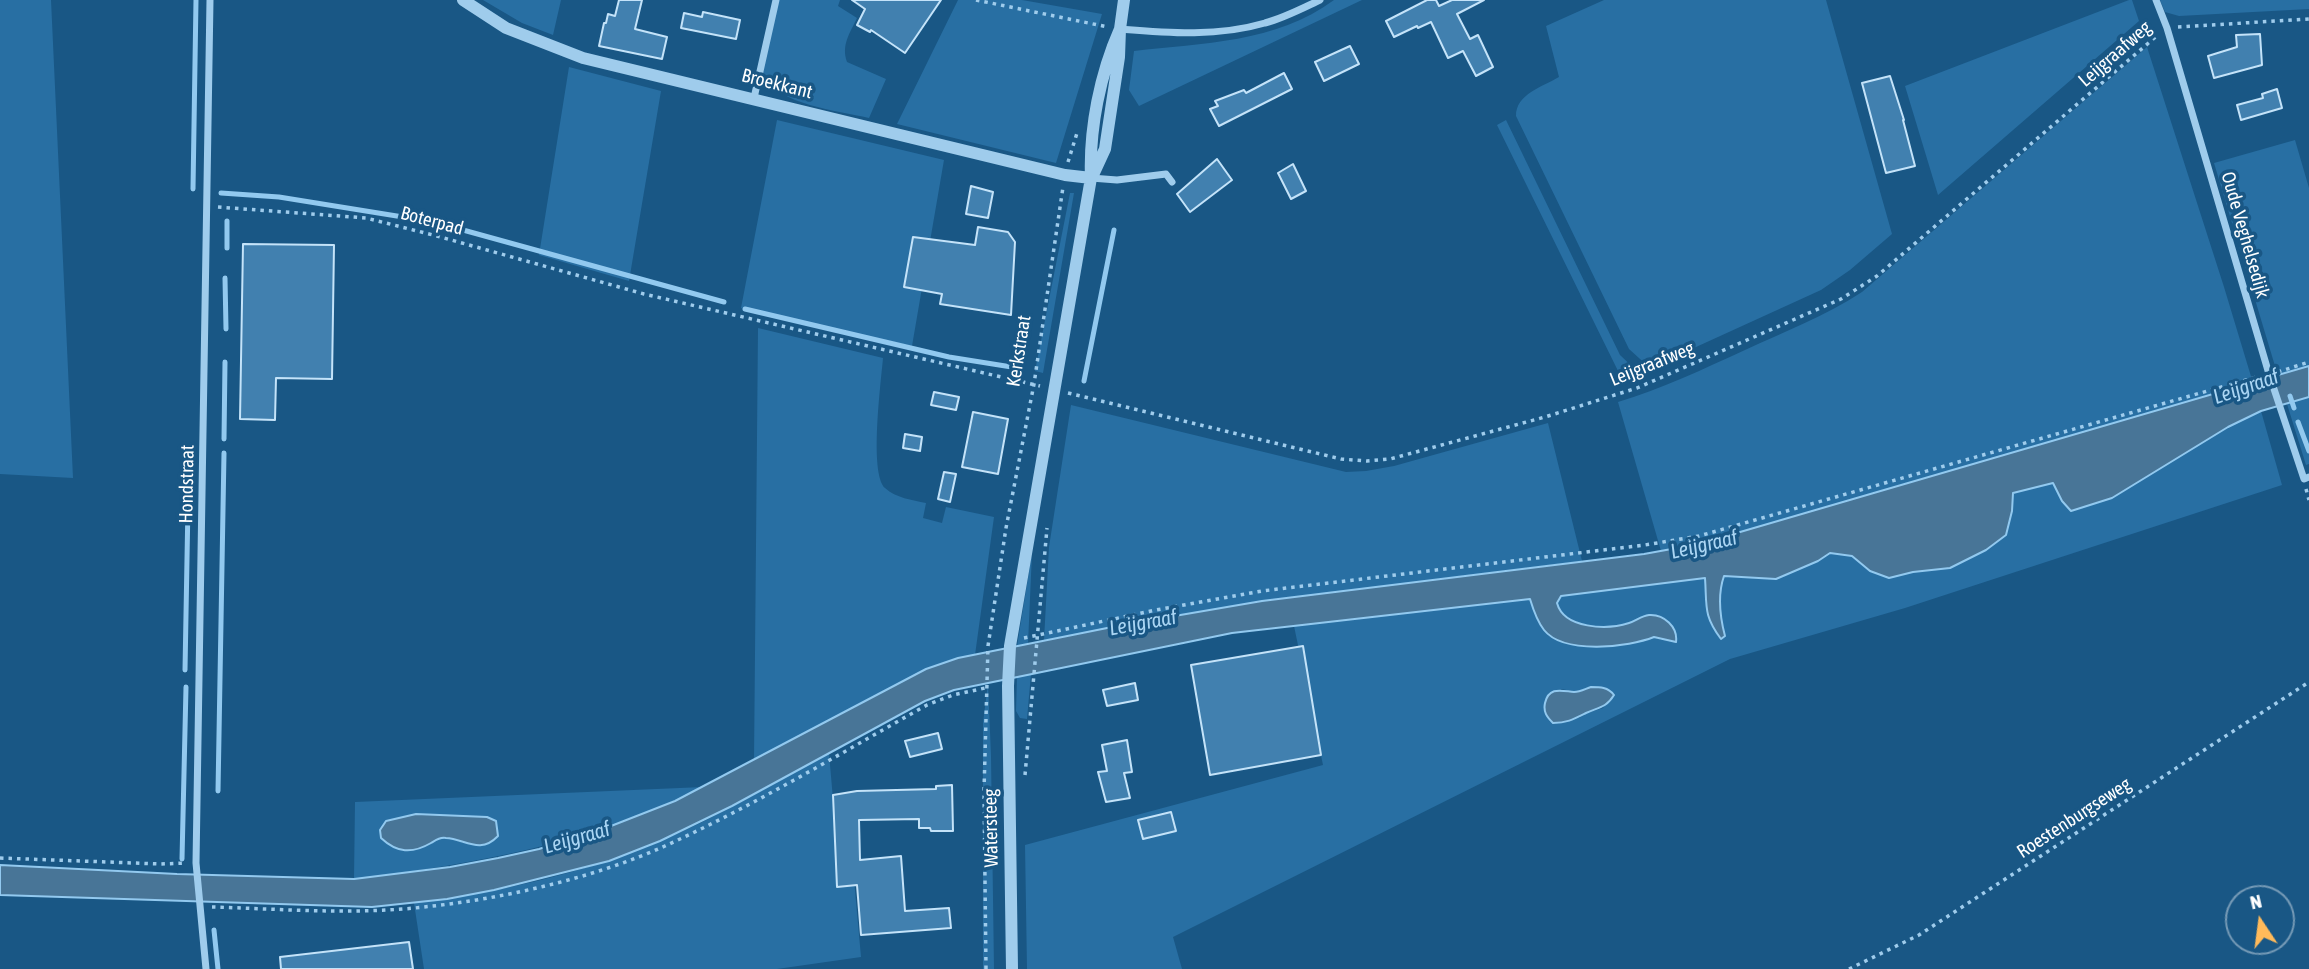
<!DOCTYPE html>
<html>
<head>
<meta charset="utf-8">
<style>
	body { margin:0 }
	#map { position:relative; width:2309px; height:969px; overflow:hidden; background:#195785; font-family:"Asap Condensed",sans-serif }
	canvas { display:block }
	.north { position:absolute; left:2225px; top:885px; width:70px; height:70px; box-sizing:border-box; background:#195785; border:2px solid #759ab6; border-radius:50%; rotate:347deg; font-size:19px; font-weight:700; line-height:28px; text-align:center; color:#fff }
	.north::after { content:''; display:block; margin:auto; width:24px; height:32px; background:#ffba5a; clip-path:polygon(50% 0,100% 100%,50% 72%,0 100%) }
</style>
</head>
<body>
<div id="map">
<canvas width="2309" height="969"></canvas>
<div class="north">N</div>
</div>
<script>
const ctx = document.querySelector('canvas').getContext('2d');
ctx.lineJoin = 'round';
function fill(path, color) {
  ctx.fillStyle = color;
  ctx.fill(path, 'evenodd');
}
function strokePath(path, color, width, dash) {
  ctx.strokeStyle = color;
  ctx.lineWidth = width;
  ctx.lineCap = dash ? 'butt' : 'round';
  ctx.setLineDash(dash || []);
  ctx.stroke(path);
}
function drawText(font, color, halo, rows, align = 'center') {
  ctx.font = font + ' "Asap Condensed",sans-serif';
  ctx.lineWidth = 7;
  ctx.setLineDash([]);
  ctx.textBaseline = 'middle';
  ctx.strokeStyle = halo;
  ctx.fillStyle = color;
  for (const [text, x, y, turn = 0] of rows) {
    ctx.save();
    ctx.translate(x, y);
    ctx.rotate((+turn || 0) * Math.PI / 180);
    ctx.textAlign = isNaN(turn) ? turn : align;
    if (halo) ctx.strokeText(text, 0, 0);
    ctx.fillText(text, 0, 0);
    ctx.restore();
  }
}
fill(new Path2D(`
	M0,0h51l22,478 -73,-4z
	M483,0h78l-8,35 -31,-12z
	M778,0h62l-2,6 19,12c-7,15 -16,27 -10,44l39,17 -17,39c-33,-8 -89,-12 -107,-44z
	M958,0h64l80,14 -46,149 -159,-39z
	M1334,0h28l-223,106 -10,-16 5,-39c68,-8 142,-8 200,-51z
	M1604,0h222l66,234 -42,36 -29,20 -171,78 -21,-19 -113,-233c0,-22 26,-29 43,-39l-13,-51z
	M2129,0h3l7,21 -201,174 -33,-109z
	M2160,0h149v9l-130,7 -14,-4z
	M2147,47l77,240 29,96 -491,144 -63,17 -38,7 -43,-149c44,-13 85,-33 127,-52 39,-18 80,-34 117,-58z
	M569,67l92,24 -32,190 -90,-26z
	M777,120l167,40 -32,186 -171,-38z
	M1506,120l114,235 18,17 -17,5 -124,-252z
	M2295,140l14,48v178l-31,10 -64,-213z
	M1070,193h4l-31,180 -8,-2z
	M758,328l125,30c-2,24 -14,115 2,130 11,10 27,12 41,15l-3,15 19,5 4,-16 48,10 -19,138 -49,14 -172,92z
	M2309,397v67l-3,1 -19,-61z
	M1071,405l275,67 20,-1 28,-5 154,-43 34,138 -320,40 -218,39 5,-93z
	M2261,411l21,74 -377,123 -175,51 -557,278 9,32h-155l-2,-124 298,-80 -29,-139 236,-27 5,15 33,30c30,1 58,4 86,-7l8,3 -22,-22c-25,13 -66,13 -83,-12l4,-10 144,-18c0,24 0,43 16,61l4,-3c-5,-19 -7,-40 -2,-60 29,1 83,-7 107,-23l22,3 19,15 18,7 24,-6 99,-61 1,-18 41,-10 8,18zM1591,687h12l8,4 -8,17 -16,5 -8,5 -18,-29 16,3z
	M1032,553l-4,91 -11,2z
	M1031,674l-4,45 -7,-1 -4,-7 1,-34z
	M988,683l3,73 3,213h-11v-246z
	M829,753l10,116 14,-1 8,89 -84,12h-353l-10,-66c83,-10 166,-29 244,-61 59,-24 115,-58 171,-89z
	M703,787c-110,56 -228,77 -349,92l1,-77zM416,814l71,3 9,4 2,15 -4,5 -31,2 -14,-5h-9l-15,9z`), '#286fa3');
const water = new Path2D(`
	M2309,366v31l-48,14 -33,16 -116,71 -41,13 -9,-10 -9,-18 -40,10 -1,18 -6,24 -20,15 -36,18 -37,4 -24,6 -19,-7 -18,-15 -22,-3 -12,8 -42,18 -52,-3c-7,20 -4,41 1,60l-4,3c-18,-24 -14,-33 -16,-61l-144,18 -4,7c7,26 50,27 72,20 7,-2 12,-7 20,-8 15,-1 29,12 27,27l-22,-5c-25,10 -90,18 -110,-7 -7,-9 -11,-21 -14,-31l-298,34 -278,57 -29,11 -193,105 -72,35 -51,20 -115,29 -47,9 -75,8 -372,-12v-30l177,9 177,5 96,-12 48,-9 41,-9 72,-23 64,-25 251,-132 32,-11 164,-33 140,-24 382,-47 55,-10z
	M1591,687c9,0 17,0 23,8 -8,13 -15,12 -28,18 -12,6 -19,10 -33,10 -6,-6 -10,-11 -8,-20 4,-17 17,-12 29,-11 6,0 11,-3 17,-5z
	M416,814l71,3 9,4 2,15c-18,19 -33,3 -52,2 -6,-1 -10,2 -15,5 -19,11 -34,10 -50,-5l-1,-8 6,-9z`);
fill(water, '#487597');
strokePath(water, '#92c9ef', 2);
strokePath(new Path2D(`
	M193,189l3,-189
	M221,193l58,4 155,25 290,80
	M227,248v-27
	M225,278l1,51
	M745,309l204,48 69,11
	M1084,381l30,-151
	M2290,396l4,12
	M2298,422l11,29
	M224,439l1,-77
	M185,670l3,-166
	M218,791l6,-338
	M182,859l4,-172
	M214,930l4,39`), '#92c9ef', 5);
const building = new Path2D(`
	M619,0h23l-7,29 32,8 -5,22 -63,-13 5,-23h2l2,-9 7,2z
	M852,0h89l-36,53 -34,-23 -1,2 -13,-7 8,-16z
	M1427,0h9l3,6 13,-6h32l-27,14 13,25 8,-4 15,32 -17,9 -13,-25 -15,7 -17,-36 -13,6 -1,-2 -23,11 -8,-16z
	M703,12l37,8 -4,19 -55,-11 3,-15 18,4z
	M2260,34l2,31 -48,13 -6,-22 29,-9 -1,-12z
	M1350,46l9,18 -35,17 -9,-19z
	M1284,73l8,16 -73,37 -9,-17 8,-3 -3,-5 29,-11 2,3z
	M1890,76l14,44h-1l12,46 -29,7 -24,-90z
	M2277,89l5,19 -41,12 -4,-15 26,-7 -1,-4z
	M1217,159l15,21 -42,32 -13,-18z
	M1293,164l13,27 -15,8 -13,-26z
	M971,186l22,6 -5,26 -22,-4z
	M978,227l30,5 7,10 -4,73 -71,-11 2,-10 -38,-7 9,-50 62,8z
	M243,244l91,1 -2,134 -56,-1 -1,42 -35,-1z
	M934,392l25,5 -3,13 -25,-5z
	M973,412l35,7 -10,55 -36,-7z
	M905,434l17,3 -2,14 -17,-3z
	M944,472l12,2 -6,28 -12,-3z
	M1303,646l18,109 -111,20 -19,-110z
	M1135,683l3,17 -31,6 -4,-16z
	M938,733l4,16 -32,8 -5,-16z
	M1127,740l5,32 -8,1 6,25 -24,4 -8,-30 9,-1 -5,-26z
	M952,785l1,46h-22l-1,-3h-11v-9l-60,1 1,40 41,-4 4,55 44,-3 2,20 -90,7 -4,-50 -20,2 -4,-92 24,-4 79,-2v-3z
	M1171,812l5,19 -33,8 -5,-19z
	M409,942l4,27h-132l-1,-12z`);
fill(building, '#4180af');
strokePath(building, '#c4e3f9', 2);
strokePath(new Path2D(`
	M976,0l132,27
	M2178,27l131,-8
	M1068,162l9,-29
	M218,207l148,11 71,18 207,58 396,92
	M2278,372l31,-10
	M1068,393l273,66 26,2 23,-2 155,-42 92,-29 204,-89 36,-23 282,-242
	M2306,489l3,11
	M1024,638l132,-28 106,-19 383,-46 54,-9 561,-160
	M1025,775l22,-247
	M0,858l161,6 25,-1
	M212,907c70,2 142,8 212,0 78,-8 170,-29 241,-61 90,-41 176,-93 262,-141l26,-10 32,-7
	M986,969l-2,-178 4,-145 18,-118 28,-144 29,-197
	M1849,969l70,-34 390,-253`), '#9fccec', 3.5, [3.5, 5]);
strokePath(new Path2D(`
	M2156,0l11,28 102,346 35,105 5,-2
	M1120,29c50,4 97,8 145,-6 19,-5 38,-15 55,-23
	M754,98l22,-98
	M1091,178l26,2 49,-6 6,8
	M206,969l-10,-106 14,-863`), '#9fccec', 7);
strokePath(new Path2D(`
	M463,0l43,28 77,30 482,117 26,3
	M1093,175l12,-26 14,-92 1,-28 4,-29
	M1012,969l-4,-283 2,-40 81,-468c-2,-49 9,-104 29,-149`), '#9fccec', 12);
drawText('19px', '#fff', '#195785', [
	["Leijgraafweg",2115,54,-41],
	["Broekkant",777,84,14],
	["Boterpad",432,221,15],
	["Oude Veghelsedijk",2245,235,74],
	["Kerkstraat",1019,351,-81],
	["Leijgraafweg",1652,364,-22],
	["Hondstraat",187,484,-89],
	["Roestenburgseweg",2074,818,-33],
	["Watersteeg",991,828,-91]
]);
drawText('italic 21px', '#abd6f4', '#195785', [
	["Leijgraaf",2246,387,-19],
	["Leijgraaf",1704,545,-13],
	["Leijgraaf",1143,623,-10],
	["Leijgraaf",577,838,-16]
]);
</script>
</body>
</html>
